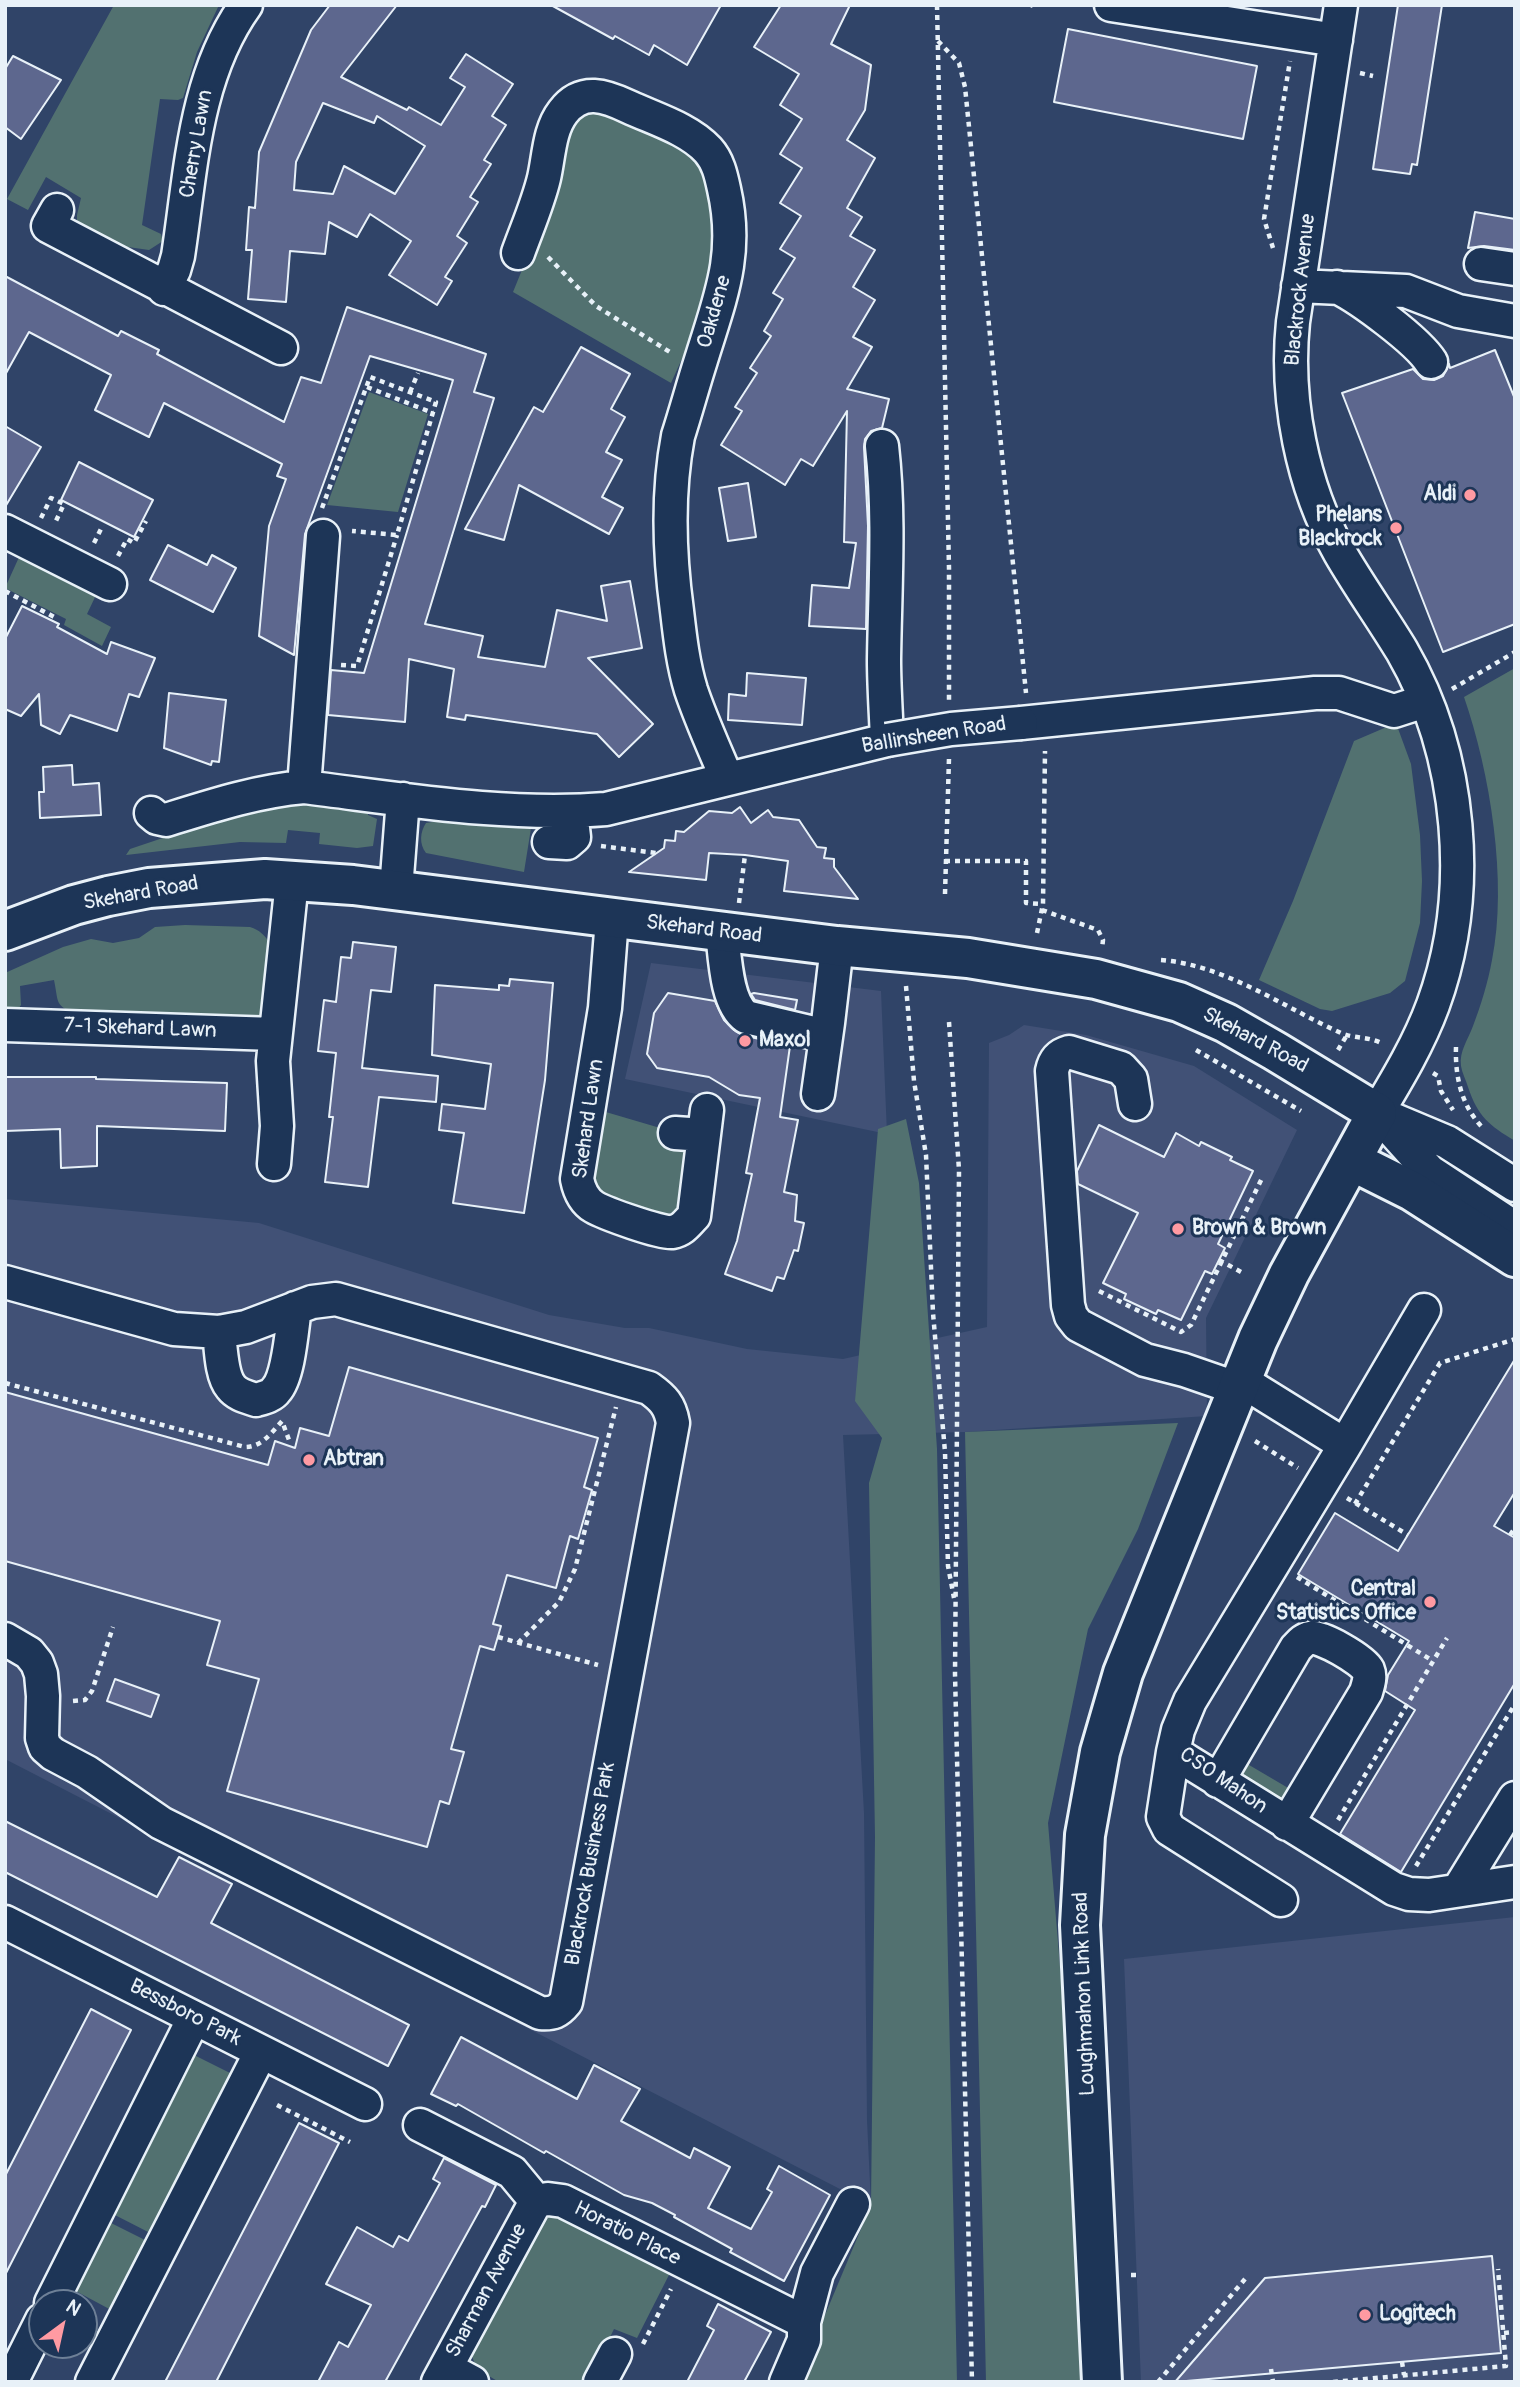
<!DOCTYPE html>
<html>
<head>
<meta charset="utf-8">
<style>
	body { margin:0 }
	#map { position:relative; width:1520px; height:2387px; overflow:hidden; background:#304468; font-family:Pangolin,sans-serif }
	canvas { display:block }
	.frame { position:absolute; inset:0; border:7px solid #e8f1f8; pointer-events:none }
	.north { position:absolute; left:28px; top:2289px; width:70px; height:70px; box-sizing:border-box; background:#1d3557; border:2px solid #6e8097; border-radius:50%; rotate:33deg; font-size:19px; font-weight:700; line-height:28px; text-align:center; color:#e8f1f8 }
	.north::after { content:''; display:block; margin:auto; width:24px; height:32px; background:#ff9aa2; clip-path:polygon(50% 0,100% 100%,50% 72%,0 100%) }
</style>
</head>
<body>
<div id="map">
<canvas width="1520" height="2387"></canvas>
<div class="frame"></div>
<div class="north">N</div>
</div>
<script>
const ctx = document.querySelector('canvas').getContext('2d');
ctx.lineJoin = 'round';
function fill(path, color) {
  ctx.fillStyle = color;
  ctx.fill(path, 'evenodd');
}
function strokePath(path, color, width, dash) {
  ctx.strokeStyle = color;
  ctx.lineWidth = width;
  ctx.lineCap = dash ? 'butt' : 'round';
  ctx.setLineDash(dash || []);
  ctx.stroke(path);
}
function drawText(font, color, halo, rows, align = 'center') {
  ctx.font = font + ' Pangolin,sans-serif';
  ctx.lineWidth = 6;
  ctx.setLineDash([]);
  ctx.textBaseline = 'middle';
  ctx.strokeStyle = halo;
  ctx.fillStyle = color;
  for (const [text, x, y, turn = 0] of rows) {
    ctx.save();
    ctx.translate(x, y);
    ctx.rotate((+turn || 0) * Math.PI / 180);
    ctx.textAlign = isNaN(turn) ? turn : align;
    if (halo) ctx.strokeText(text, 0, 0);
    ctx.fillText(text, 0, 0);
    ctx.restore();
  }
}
fill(new Path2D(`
	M651,963l230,28 6,143 -262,-55z
	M1024,1025l62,10 108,31 103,64 -91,188 1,98 -242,16 -122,3 21,378 3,307 4,85 -866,-446v-560l254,24 290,92 76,13h24l98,21 96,10 144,-32 2,-284 20,-8z
	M1515,1917v465h-374l-17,-423z`), '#415176');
fill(new Path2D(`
	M114,5h105l-22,47 -14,46 -5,2 -18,-1 -18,126 19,9 2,7 -14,9 -21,-3 -3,8 -48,-29v-11l4,-17 -35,-21 -18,33 -21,-11z
	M604,111l82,37 18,18 15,82 -24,82 -24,53 -158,-91 42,-103 17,-68 20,-9z
	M369,392l59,22 -30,98 -71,-7z
	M20,555l77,38 -10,21 24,13 -9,19 -38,-21 2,-6 -61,-31z
	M1515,668v473c-26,-16 -37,-24 -47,-54 -2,-7 -6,-14 -7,-21 -2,-15 7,-26 12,-40 8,-21 15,-44 19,-66 16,-78 -2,-188 -28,-263z
	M1396,723l15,41 9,71 2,46 -2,42 -15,58 -15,12 -58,18 -12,-2 -61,-29 34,-79 61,-160z
	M273,801l96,4 -1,10 9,4 -4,27 -16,2 -38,-4 1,-11 -32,-3 -2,13 -46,-1 -114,13 4,-6z
	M439,815l93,7 -8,50 -98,-19c-7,-9 -6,-21 0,-30l12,-2z
	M185,925l65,2c10,3 14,8 20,16l-5,80 -187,-8c-24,-10 -19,-11 -24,-35l-34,6 1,19 -4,6 -12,3v-41l58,-26 28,-8 22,4 26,-5 16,-11z
	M599,1110l68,20 18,14 2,36 -4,24 -5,6 -14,6 -61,-19 -11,-15z
	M906,1119l13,64 18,266 20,933h-160l74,-177 4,-368 -6,-354 13,-45 -27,-37 23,-272z
	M1178,1423l-40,106 -50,100 -40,194 25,298 8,261h-95l-21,-950z
	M1244,1762l51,30 -12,10 -40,-23 -2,-6z
	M192,2054l42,21 -82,159 -41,-21z
	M551,2216h12l108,55 -34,67 -23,-9 -26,53h-89l-22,-13 -8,-20 73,-130z
	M107,2221l40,20 -34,70 -41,-22z`), '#527170');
const building = new Path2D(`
	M330,5h67l-56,72 66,33 2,-3 32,18 24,-38 -15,-9 16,-24 47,30 -21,32 14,9 -22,35 7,4 -21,33 8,5 -21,34 10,7 -22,34 7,4 -15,24 -48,-30 22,-34 -41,-27 -13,23 -28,-15 -4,32 -35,-3 -4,51 -38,-3 4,-49h-6l3,-43 6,1 4,-56 52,-122zM323,103l51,20 3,-7 48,30 -30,48 -51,-28 -11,28 -39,-4 2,-28z
	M551,5h170l-34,60 -33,-20 -5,10 -34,-19 -2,3z
	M781,5h69l-19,39 40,21 -6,45 -18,30 28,18 -28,50 15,9 -12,19 25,14 -22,37 22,13 -22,37 19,10 -25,42 42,10 -7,29 -11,3 -6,8 -1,8 4,79 -2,103 -57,-3 3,-41 37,3 7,-45 -12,-1 3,-131 -34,55 -12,-7 -16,26 -64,-40 21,-34 -7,-4 22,-34 -7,-5 21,-32 -7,-5 19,-32 -10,-6 22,-35 -15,-9 21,-33 -21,-13 22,-35 -22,-14 22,-35 -22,-14 19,-31 -45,-27z
	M1398,5h44l-25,160 -5,-1 -2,10 -37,-5z
	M1068,29l189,37 -14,73 -189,-37z
	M13,56l48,24 -40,59 -16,-12v-58z
	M1475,212l40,7v31l-31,-4 -16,2z
	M5,276l113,60 3,-5 38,19 -2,4 127,68 17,-45 20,6 26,-76 139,47 -12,38 20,6 -69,226 58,12 -5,21 67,10 12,-57 50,11 -6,-35 29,-5 12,67 -54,10 65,66 -34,33 -22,-23 -131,-19 -1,5 -18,-3 7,-48 -45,-10 -4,63 -77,-7 3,-45 33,3 89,-293 -83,-24 -65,178 -11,121 -35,-19 10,-110 17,-47 -9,-3 5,-12 -118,-61 -15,34 -54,-27 16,-35 -82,-43 -24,43z
	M581,347l49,27 -19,35 14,8 -19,35 16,8 -20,37 21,11 -14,26 -90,-49 -15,55 -39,-11 69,-122 9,5z
	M1495,350l20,49v225l-72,28 -101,-259 71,-24 10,10 11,1 9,-4 6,-12 1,4z
	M5,426l36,21 -36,60z
	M79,462l74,38 -19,37 -73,-37z
	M748,483l8,54 -28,4 -9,-53z
	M168,545l39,20 5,-10 24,13 -23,44 -63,-32z
	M22,606l37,18 -2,3 50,27 4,-12 44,16 -16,39 -10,-3 -12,37 -47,-16 -10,19 -19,-9 -2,-31 -18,22 -16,-7v-70z
	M747,673l59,5 -4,47 -74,-5 1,-26 17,2z
	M169,693l57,7 -7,62 -7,-1 -1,4 -47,-17z
	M72,765l1,20 26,-2 2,32 -61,3 -1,-26h5l-1,-25z
	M740,807l11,16 17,-13 5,7 26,3 18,27 9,1 -2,10 10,1v8l24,32 -74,-8 4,-30 -43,-6 -36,-2 -3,27 -77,-8 35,-24 1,-8 10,1 1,-10 8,1 25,-21 23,2z
	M353,942l43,5 -5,45 -20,-2 -9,78 76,8 -2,26 -57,-5 -11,90 -43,-5 8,-65h-4l7,-64 -18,-2 6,-51 12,2 5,-45 10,1z
	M510,979l43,4 -8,97 -21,133 -71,-10 11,-70 -25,-3 3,-26 43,5 6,-45 -59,-9 3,-70 64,5v-5l10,1z
	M668,993l47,8 9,19 10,10 8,5 48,11 -10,71 18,3 -14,72 13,3 -2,26 9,2 -6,28 -4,-1 -10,29 -7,-2 -5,14 -47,-17 12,-33 15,-67 -6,-1 14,-75 -21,-3 -30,-18 -52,-9 -10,-14 7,-41z
	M754,993l43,7 -2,10 -40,-10 -4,-6z
	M5,1077h91v2l131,4 -2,48 -128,-5v40l-36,2 -1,-39 -55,2z
	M1099,1125l65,32 12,-24 23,13 2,-4 31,15 -2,3 23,11 -35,73 7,4 -13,26 -7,-3 -24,49 -23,-10 -2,4 -32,-15 2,-5 -23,-11 35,-70 -60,-29 -1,-13z
	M1515,1359v133l-21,34 21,12v145l-114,189 -61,-38 75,-124 -30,-19 3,-16 21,-34 -111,-67 37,-61 63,38z
	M349,1367l249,71 -14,49 8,3 -14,49 -8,-3 -14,52 -49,-13 -14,49 8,2 -7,24 -14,-4 -29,103 13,3 -15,52 -9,-3 -13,46 -200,-56 32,-112 -52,-14 13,-44 -215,-60v-169l263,73 7,-24 20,7 5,-20 29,8z
	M115,1679l44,16 -8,22 -44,-16z
	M5,1821l152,76 22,-40 53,27 -21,39 198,102 -21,41 -383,-194z
	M91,2009l40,21 -126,245v-99z
	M461,2037l116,62 17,-34 46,24 -19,32 69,37 4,-10 36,19 -22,41 43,21 21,-37 -5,-3 12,-23 51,29 -46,86 -54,-29 2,-3 -58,-32 1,-2 -23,-12 -28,-8 -78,-44 -2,2 -86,-49 -2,2 -25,-12z
	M299,2123l40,20 -95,184 -28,55h-51z
	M444,2158l52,27 -11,22 -3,-1 -97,176h-67l21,-40 9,5 23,-42 -45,-21 14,-26 17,-31 36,20 6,-11 9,5 32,-58 -7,-4z
	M1492,2256l9,97 -326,29 90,-104z
	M718,2304l53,28 -27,50h-57l27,-52 -7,-4z`);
fill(building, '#5d678e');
strokePath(building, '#e8f1f8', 2);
const minor = new Path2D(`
	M1111,5l225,35
	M1341,5l-48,317c-8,77 9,164 47,231 19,33 42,65 62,98 60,104 72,242 31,354 -14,38 -35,73 -56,108
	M57,210l-9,16 233,122
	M518,253c9,-25 20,-50 26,-75 5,-22 5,-48 19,-66 19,-25 43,-16 66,-5 26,12 60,22 79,43 10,11 13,25 16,39 15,66 -4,109 -23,171 -8,25 -15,51 -23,76 -11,58 -9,116 -1,175 3,26 6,53 14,79 10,30 24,60 36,89
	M1481,264l34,5
	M1298,286l108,5 52,20 57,10
	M1337,287c23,11 81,54 94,75
	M164,289l10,-19 4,-14c13,-84 16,-179 68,-251
	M5,531l105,53
	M1021,723l294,-30h24l55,18 31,-10
	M304,787l19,-251
	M151,813l6,5 9,2c45,-14 91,-29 138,-33 99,12 201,30 302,22l281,-69c-1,-27 -3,-54 -3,-80 1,-72 6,-143 -2,-214
	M549,842l18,1 7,-6 -3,-25
	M396,890l7,-91
	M612,919l-7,89 -28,171c2,10 7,22 17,28 10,6 68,27 78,25 11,-2 15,-9 22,-16l13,-106
	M722,932c3,25 4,71 24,85l68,16 11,-5 3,-5 9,-77
	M5,1025l270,9
	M818,1094l10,-71
	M1135,1104l-4,-25 -10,-11 -52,-16c-11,3 -15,9 -17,19l16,234 3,11 7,9 67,35 39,10 55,19
	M1377,1113l52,58 86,57
	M1385,1116l62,26 68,43
	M675,1133l29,2
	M274,1164l3,-38 -4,-65 19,-180
	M5,1282l169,47 45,3 27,-5 66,-25 24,-3 313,89c14,10 21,17 24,35l-107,579c-8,10 -13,12 -26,11l-379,-190 -74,-51 -34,-18 -8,-7 -3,-9 1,-42 -2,-22 -4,-11 -8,-10 -24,-14
	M219,1332c2,16 2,43 12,55 6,8 16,10 25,13 7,-2 16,-4 20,-10 13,-14 16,-63 19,-82
	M1242,1381l103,64 -155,256 -12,29 -5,22 221,137 15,5 20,1 86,-13
	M1345,1445l79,-135
	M1173,1752l-10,65 6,12 112,71
	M1218,1781l78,-133c4,-4 8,-9 14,-10 10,-3 53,22 58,32 3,7 0,15 -2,22l-79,132
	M1459,1889l56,-91
	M5,1922l360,182
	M420,2125l92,47 24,29 12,-2 15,2 241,121
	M51,2303l143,-285
	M446,2368l26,14
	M11,2382l31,-62
	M92,2382l169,-330
	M438,2382l98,-181
	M600,2382l15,-28
	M786,2382l18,-42v-18l13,-49 36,-69`);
const major = new Path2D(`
	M5,931l69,-26 34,-9 41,-8 116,-9 88,6 484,61 131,12 128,21 83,23 47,21 49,28 102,62 -88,161 -31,65 -135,334 -23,79 -15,83 -5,90 22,457
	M1352,1161l60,30 103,66`);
strokePath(minor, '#e8f1f8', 37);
strokePath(major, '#e8f1f8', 44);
strokePath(new Path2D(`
	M937,5l12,563v133
	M1032,5l1,2
	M938,41l21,22 6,24 61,606
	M1360,73l13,3
	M1273,248l-9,-29 26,-158
	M548,257l48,49 77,48
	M367,387l66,26
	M410,392l8,-19
	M322,508l48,-131 66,25 -39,133 -45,-4
	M41,518l10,-20 13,6 -9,19
	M94,543l9,-18
	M118,556l9,-17 7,4 12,-22
	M5,591l53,28
	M341,665l16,1 40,-131
	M1452,689l63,-37
	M601,846l55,7
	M945,861h81v42l17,1
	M945,894l4,-136
	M739,903l6,-48
	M1042,910l56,20 5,10 -1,9
	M1037,933l6,-29 2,-153
	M1161,960c64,5 122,47 180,73 14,6 28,3 42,11
	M906,986l8,95 12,74 7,158 12,139 3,114 6,32
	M949,1022l10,148 -4,504 17,708
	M1456,1047c-1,29 5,58 26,80
	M1196,1050l105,61
	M1338,1050l9,-15
	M1433,1073l5,3 3,15 12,19
	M1219,1260l24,13
	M1099,1291l82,41 10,-7 72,-149
	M5,1383l240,64c17,0 26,-14 37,-26l7,19
	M1255,1441l43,27
	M1347,1498l61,37
	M1355,1504l85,-141 75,-24
	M1510,1535l5,-7
	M1297,1577l136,84
	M498,1637l100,28
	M518,1643l41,-41 16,-33 41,-162
	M73,1701l12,-1 7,-9 21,-64
	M1338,1820l109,-182
	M1416,1866l99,-162
	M277,2105l73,37
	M1131,2275h9
	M1504,2333l11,-1
	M643,2344l28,-55
	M1402,2362l2,13
	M1271,2369l2,13
	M1158,2382l87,-103
	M1333,2382l173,-16 -8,-97`), '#e8f1f8', 4.5, [5, 5]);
strokePath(minor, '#1d3557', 32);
strokePath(major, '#1d3557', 38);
const minorBridge = new Path2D(`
	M887,740l64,-11 70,-6`);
strokePath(minorBridge, '#e8f1f8', 37, []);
strokePath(minorBridge, '#1d3557', 32);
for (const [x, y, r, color] of [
	[1470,495,7,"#ff9aa2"],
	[1396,528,7,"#ff9aa2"],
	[745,1041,7,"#ff9aa2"],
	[1178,1229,7,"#ff9aa2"],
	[309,1460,7,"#ff9aa2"],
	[1430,1602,7,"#ff9aa2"],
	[1365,2315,7,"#ff9aa2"]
]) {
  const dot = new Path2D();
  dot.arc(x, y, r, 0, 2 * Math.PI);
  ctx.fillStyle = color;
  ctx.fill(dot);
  strokePath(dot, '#1d3557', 2.5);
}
drawText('21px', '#e8f1f8', '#1d3557', [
	["Cherry Lawn",197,144,-80],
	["Blackrock Avenue",1301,290,-84],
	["Oakdene",715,312,-74],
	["Ballinsheen Road",934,736,-9],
	["Skehard Road",141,894,-10],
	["Skehard Road",704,930,7],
	["7-1 Skehard Lawn",140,1029,2],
	["Skehard Road",1255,1041,28],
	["Skehard Lawn",589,1119,-82],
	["CSO Mahon",1223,1781,34],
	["Blackrock Business Park",591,1864,-80],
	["Loughmahon Link Road",1085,1994,-92],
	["Bessboro Park",185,2013,27],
	["Horatio Place",627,2234,27],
	["Sharman Avenue",487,2291,-62]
]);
drawText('bold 21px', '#e8f1f8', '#1d3557', [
	["Aldi",1456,495,"right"],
	["Phelans",1382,516,"right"],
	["Blackrock",1382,540,"right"],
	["Maxol",759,1041],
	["Brown & Brown",1192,1229],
	["Abtran",323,1460],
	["Central",1416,1590,"right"],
	["Statistics Office",1416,1614,"right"],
	["Logitech",1379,2315]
], 'left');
</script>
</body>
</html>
